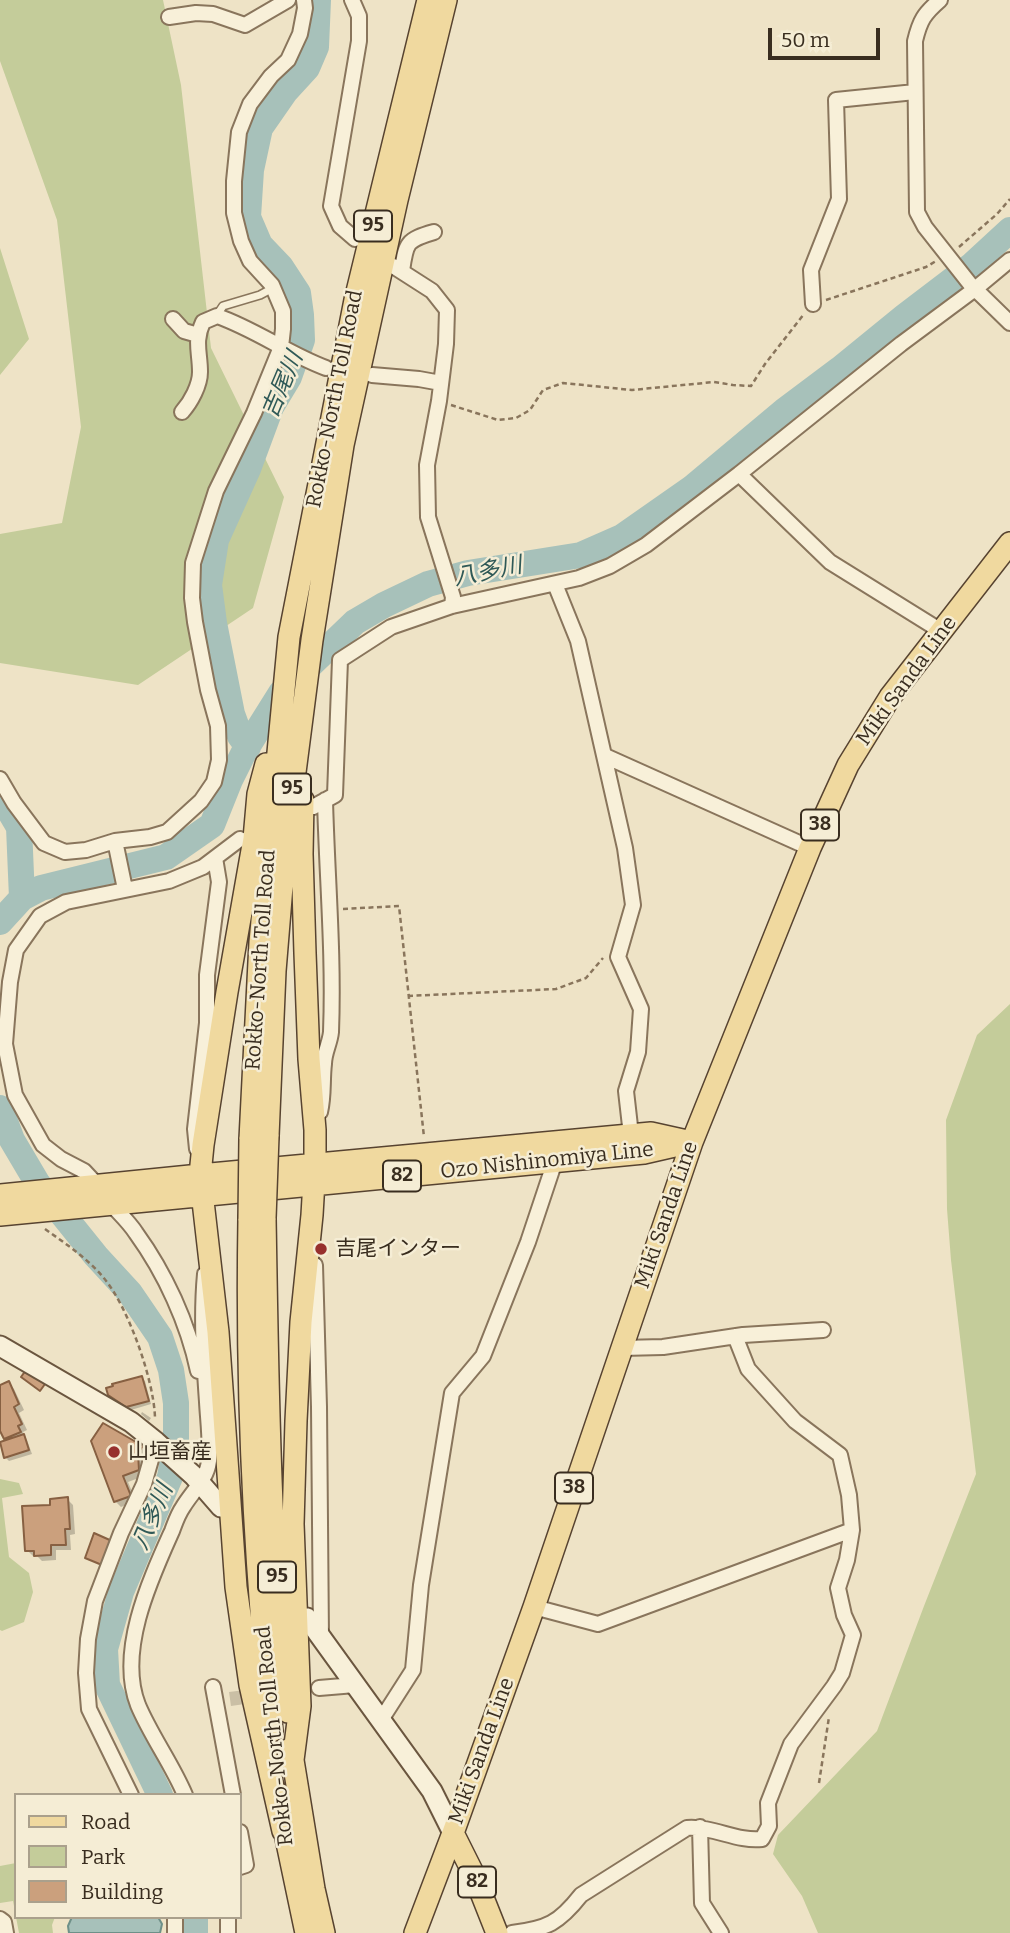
<!DOCTYPE html>
<html>
<head>
<meta charset="utf-8">
<style>
	body { margin:0 }
	#map { position:relative; width:1010px; height:1933px; overflow:hidden; background:#eee3c6; font-family:Bitter,serif }
	canvas { display:block }
	.legend { position:absolute; left:14px; top:1793px; width:228px; height:126px; box-sizing:border-box; background:#f5edd5; border:2px solid #aaa08c; margin:0; padding:9px 12px; list-style:none; font-size:21px; color:#392d1f }
	.legend li { display:flex; align-items:center; gap:14px; height:35px }
	.legend b { width:35px; border:2px solid #aaa08c }
	.scale { position:absolute; left:768px; top:28px; width:112px; height:32px; box-sizing:border-box; border:4px solid #392d1f; border-top:0; padding-left:9px; font-size:21px; line-height:24px; white-space:nowrap; color:#392d1f; -webkit-text-stroke:5px #f5edd5; paint-order:stroke }
</style>
</head>
<body>
<div id="map">
<canvas width="1010" height="1933"></canvas>
<ul class="legend">
<li><b style="height:9px;background:#f0d99f"></b>Road</li>
<li><b style="height:19px;background:#c4cc9a"></b>Park</li>
<li><b style="height:19px;background:#cba07d"></b>Building</li>
</ul>
<div class="scale">50 m</div>
</div>
<script>
const ctx = document.querySelector('canvas').getContext('2d');
ctx.lineJoin = 'round';
function fill(path, color) {
  ctx.fillStyle = color;
  ctx.fill(path, 'evenodd');
}
function strokePath(path, color, width, dash) {
  ctx.strokeStyle = color;
  ctx.lineWidth = width;
  ctx.lineCap = dash ? 'butt' : 'round';
  ctx.setLineDash(dash || []);
  ctx.stroke(path);
}
function drawText(font, color, halo, rows, align = 'center') {
  ctx.font = font + ' Bitter,"Noto Sans JP",serif';
  ctx.lineWidth = 5;
  ctx.setLineDash([]);
  ctx.textBaseline = 'middle';
  ctx.strokeStyle = halo;
  ctx.fillStyle = color;
  for (const [text, x, y, turn = 0] of rows) {
    ctx.save();
    ctx.translate(x, y);
    ctx.rotate((+turn || 0) * Math.PI / 180);
    ctx.textAlign = isNaN(turn) ? turn : align;
    if (halo) ctx.strokeText(text, 0, 0);
    ctx.fillText(text, 0, 0);
    ctx.restore();
  }
}
fill(new Path2D(`
	M0,0h163l18,85 30,263 73,149 -31,111 -115,77 -138,-22v-129l62,-11 19,-96 -24,-207 -57,-159z
	M0,248l29,91 -29,36z
	M1010,1004v929h-192l-16,-37 -29,-42 5,-19 99,-104 47,-125 52,-132 -25,-214 -4,-51 -1,-89 31,-85z
	M0,1479l19,4 4,11 -21,4 7,59 20,16 4,19 -9,30 -22,9 -2,-1z
	M16,1863v53l-3,-15 -13,2v-37z
	M16,1917h39l-3,8 1,8h-34z`), '#c4cc9a');
const water = new Path2D(`
	M72,1917h86l4,7 -2,9h-91l-1,-7z`);
fill(water, '#a7c1ba');
strokePath(water, '#6e9088', 2);
fill(new Path2D(`
	M141,1378l4,3 6,23 -20,6 -17,-12z
	M8,1383l6,6 10,21 -5,3 8,17 -4,2 4,8 5,14 -23,7 -4,-4 4,-16 -9,-14v-40z
	M142,1412l9,6 -2,3 -8,-7z
	M104,1425l38,23 6,5 -5,7 1,16 -16,6 8,19 -15,6 -6,-6z
	M67,1499l6,6 2,29 -5,1 1,15h-15v10l-14,1 -5,-5h-4l-6,-6 25,-43z`), '#0003');
strokePath(new Path2D(`
	M248,747l-8,-11 -8,-22 -18,-91 -5,-38 7,-45 32,-71 23,-62 18,-30 13,-37 -1,-25 -3,-22 -17,-26 -21,-22 -12,-28 3,-47 9,-42 25,-36 22,-24 9,-21 2,-47
	M0,795l19,32 3,71
	M0,922l22,-24 19,-10 125,-31 46,-32 18,-45 14,-28 37,-59 74,-71 29,-17 44,-21 40,-11 113,-18 41,-18 70,-49 92,-77 56,-42 65,-53 67,-51 38,-35
	M0,1108l12,32 26,44 58,72 34,37 30,44 11,33 5,33v37l-6,37 -49,115 -16,57 2,36 53,110
	M195,1917v16`), '#a7c1ba', 26);
const building = new Path2D(`
	M26,1370l19,14 -5,7 -19,-14z
	M142,1376l7,25 -23,6 -18,-12 -2,-7 7,-2 -1,-2z
	M9,1381l10,23 -5,3 8,17 -4,2 3,6 -17,7 -4,-8v-46z
	M103,1423l40,23 -5,7 1,17 -16,6 8,20 -17,6 -23,-61z
	M24,1434l5,16 -25,8 -4,-16z
	M68,1497l2,32h-5l1,16h-15v10l-17,1v-5h-9l-3,-45 28,-1v-6z
	M94,1533l18,8 -10,24 -17,-7z`);
fill(building, '#cba07d');
strokePath(building, '#876042', 2);
strokePath(new Path2D(`
	M230,1699l29,-4`), '#cabfa5', 14, [14, 7]);
const lane = new Path2D(`
	M217,315l6,-9 37,-11 13,-7`);
const street = new Path2D(`
	M352,0l7,16v25l-28,165 9,20 15,13
	M940,0c-16,14 -20,20 -25,41l2,171 8,15 45,57 40,39
	M169,17l27,-4 17,1 32,11 43,-25
	M393,266l39,25 15,19 -1,34 -7,57 -12,64 1,52 25,80 -1,9
	M402,271c4,-28 4,-31 32,-39
	M813,304l-2,-34 28,-71 -3,-99 79,-8
	M173,319l11,12 14,4
	M372,375l47,4 22,4
	M182,412c9,-10 18,-27 18,-40 0,-20 -6,-30 3,-50l14,-6c38,13 71,38 109,52
	M739,474l91,88 111,69
	M555,584l23,57 47,207 8,57 -15,52 23,52 -3,43 -12,39 5,44
	M605,756l205,92
	M0,779l14,24 30,40 21,9 21,-2 29,-9 35,-4 17,-5 34,-31 13,-19 5,-22 -1,-34 -10,-36 -13,-68 -3,-24 1,-35 23,-72 38,-78 27,-66 2,-18v-18l-11,-26 -22,-24 -9,-20 -7,-28v-32l5,-49 11,-28 21,-28 17,-16 12,-26 5,-26 -1,-8
	M313,807l22,-12 5,-135 51,-33 61,-21 127,-28 31,-12 36,-21 93,-71 162,-130 74,-55 35,-29
	M115,841l10,48
	M320,1112c4,-16 2,-32 4,-48 0,-11 6,-21 7,-32 3,-77 -4,-154 -6,-232
	M197,1149l-2,-20 12,-106v-48l12,-93 -4,-24
	M98,1186l-14,-15 -23,-12 -18,-14 -28,-50 -10,-51 5,-62 6,-32 24,-34 26,-14 103,-21 34,-14 37,-28
	M111,1204c8,9 18,18 25,29 29,40 52,90 62,138
	M315,1265l4,142 2,231
	M622,1348l41,-1 80,-12 80,-5
	M534,1607l64,17 254,-94
	M213,1687l20,108
	M319,1688l36,-3
	M381,1720l32,-50 8,-85 31,-192 31,-37 45,-114 27,-81
	M131,1795l-42,-86 -3,-36 2,-34 7,-38 26,-68 23,-49 12,-42
	M185,1795c-13,-31 -34,-59 -47,-90 -21,-54 12,-125 34,-174 3,-8 6,-17 11,-24 9,-15 24,-28 26,-46 2,-19 -1,-40 -2,-59 -3,-43 -6,-85 -2,-128
	M700,1827l2,76 19,30
	M240,1832l6,33 -6,2
	M175,1917v16
	M0,1919l4,3 2,11
	M228,1933v-16
	M512,1933c35,-4 47,-10 69,-38l106,-67c26,-2 50,14 75,11l7,-13 -1,-23 23,-59 43,-58 8,-13 11,-38 -9,-20 -6,-27 9,-28 5,-30 -3,-35 -9,-40 -45,-34 -47,-52 -13,-33`);
const secondary = new Path2D(`
	M0,1346l131,76 25,20 38,34 27,31
	M307,1618l125,173 21,42`);
const primary = new Path2D(`
	M266,764l-8,30 -4,45 -27,153 -24,153 -3,30 18,157 18,255 14,98 33,146
	M268,1136l7,-165 10,-121 27,-210 31,-195 54,-245 49,-200
	M250,1139l10,-197 29,-305 66,-337 73,-300
	M0,1195l200,-20 451,-42 36,8
	M0,1215l644,-62 48,-11
	M265,1218c3,165 4,331 23,494
	M249,1219c-3,170 5,342 23,512
	M291,1748l23,141 10,44
	M293,1760l7,-54 -7,-182 3,-103 5,-99 11,-107 3,-51v-34l-6,-71 -4,-106 -3,-99 1,-54
	M282,1819l24,114
	M453,1833l21,42 23,58
	M415,1933l38,-100 81,-226 158,-465 118,-294 38,-83 42,-68 120,-154`);
strokePath(lane, '#89755c', 10);
strokePath(street, '#89755c', 18);
strokePath(secondary, '#6b563f', 23);
strokePath(primary, '#574330', 24);
strokePath(new Path2D(`
	M959,247l38,-33 13,-15
	M826,300l100,-33 10,-6
	M451,405l47,15 18,-2 14,-8 13,-20 20,-7 69,7 82,-8 19,3 18,1 14,-22 39,-50
	M343,909l56,-3 25,231
	M408,996l148,-7 30,-11 17,-20
	M45,1229c21,15 42,29 58,48 25,29 51,103 52,141
	M819,1783l10,-66`), '#89755c', 2.5, [5, 3.5]);
strokePath(lane, '#f8f0d9', 7);
strokePath(street, '#f8f0d9', 14);
strokePath(secondary, '#f8f0d9', 19);
strokePath(primary, '#f0d99f', 21);
const primaryBridge = new Path2D(`
	M265,1218l3,-82
	M249,1219l1,-80`);
strokePath(primaryBridge, '#574330', 24, []);
strokePath(primaryBridge, '#f0d99f', 21);
for (const [x, y, r, color] of [
	[321,1249,7,"#97302d"],
	[114,1452,7,"#97302d"]
]) {
  const dot = new Path2D();
  dot.arc(x, y, r, 0, 2 * Math.PI);
  ctx.fillStyle = color;
  ctx.fill(dot);
  strokePath(dot, '#f5edd5', 2.5);
}
for (const [x, y, w] of [
	[373,226,38],
	[292,789,38],
	[820,825,38],
	[402,1176,38],
	[574,1488,38],
	[277,1577,38],
	[477,1882,38]
]) {
  const box = new Path2D();
  box.roundRect(x - w / 2, y - 15.5, w, 31, 5);
  ctx.fillStyle = '#f5edd5';
  ctx.fill(box);
  strokePath(box, '#392d1f', 2);
}
drawText('bold 19px', '#392d1f', null, [
	["95",373,226],
	["95",292,789],
	["38",820,825],
	["82",402,1176],
	["38",574,1488],
	["95",277,1577],
	["82",477,1882]
]);
drawText('21px', '#392d1f', '#f5edd5', [
	["Rokko-North Toll Road",335,399,-79],
	["Miki Sanda Line",907,681,-54],
	["Rokko-North Toll Road",261,960,-86],
	["Ozo Nishinomiya Line",547,1161,-6],
	["Miki Sanda Line",667,1215,-71],
	["Rokko-North Toll Road",275,1736,-96],
	["Miki Sanda Line",482,1751,-70]
]);
drawText('21px', '#392d1f', '#f5edd5', [
	["吉尾インター",335,1249],
	["山垣畜産",128,1452]
], 'left');
drawText('italic 23px', '#2f5957', '#f5edd5', [
	["吉尾川",283,385,-67],
	["八多川",488,572,-11],
	["八多川",153,1517,-67]
]);
</script>
</body>
</html>
